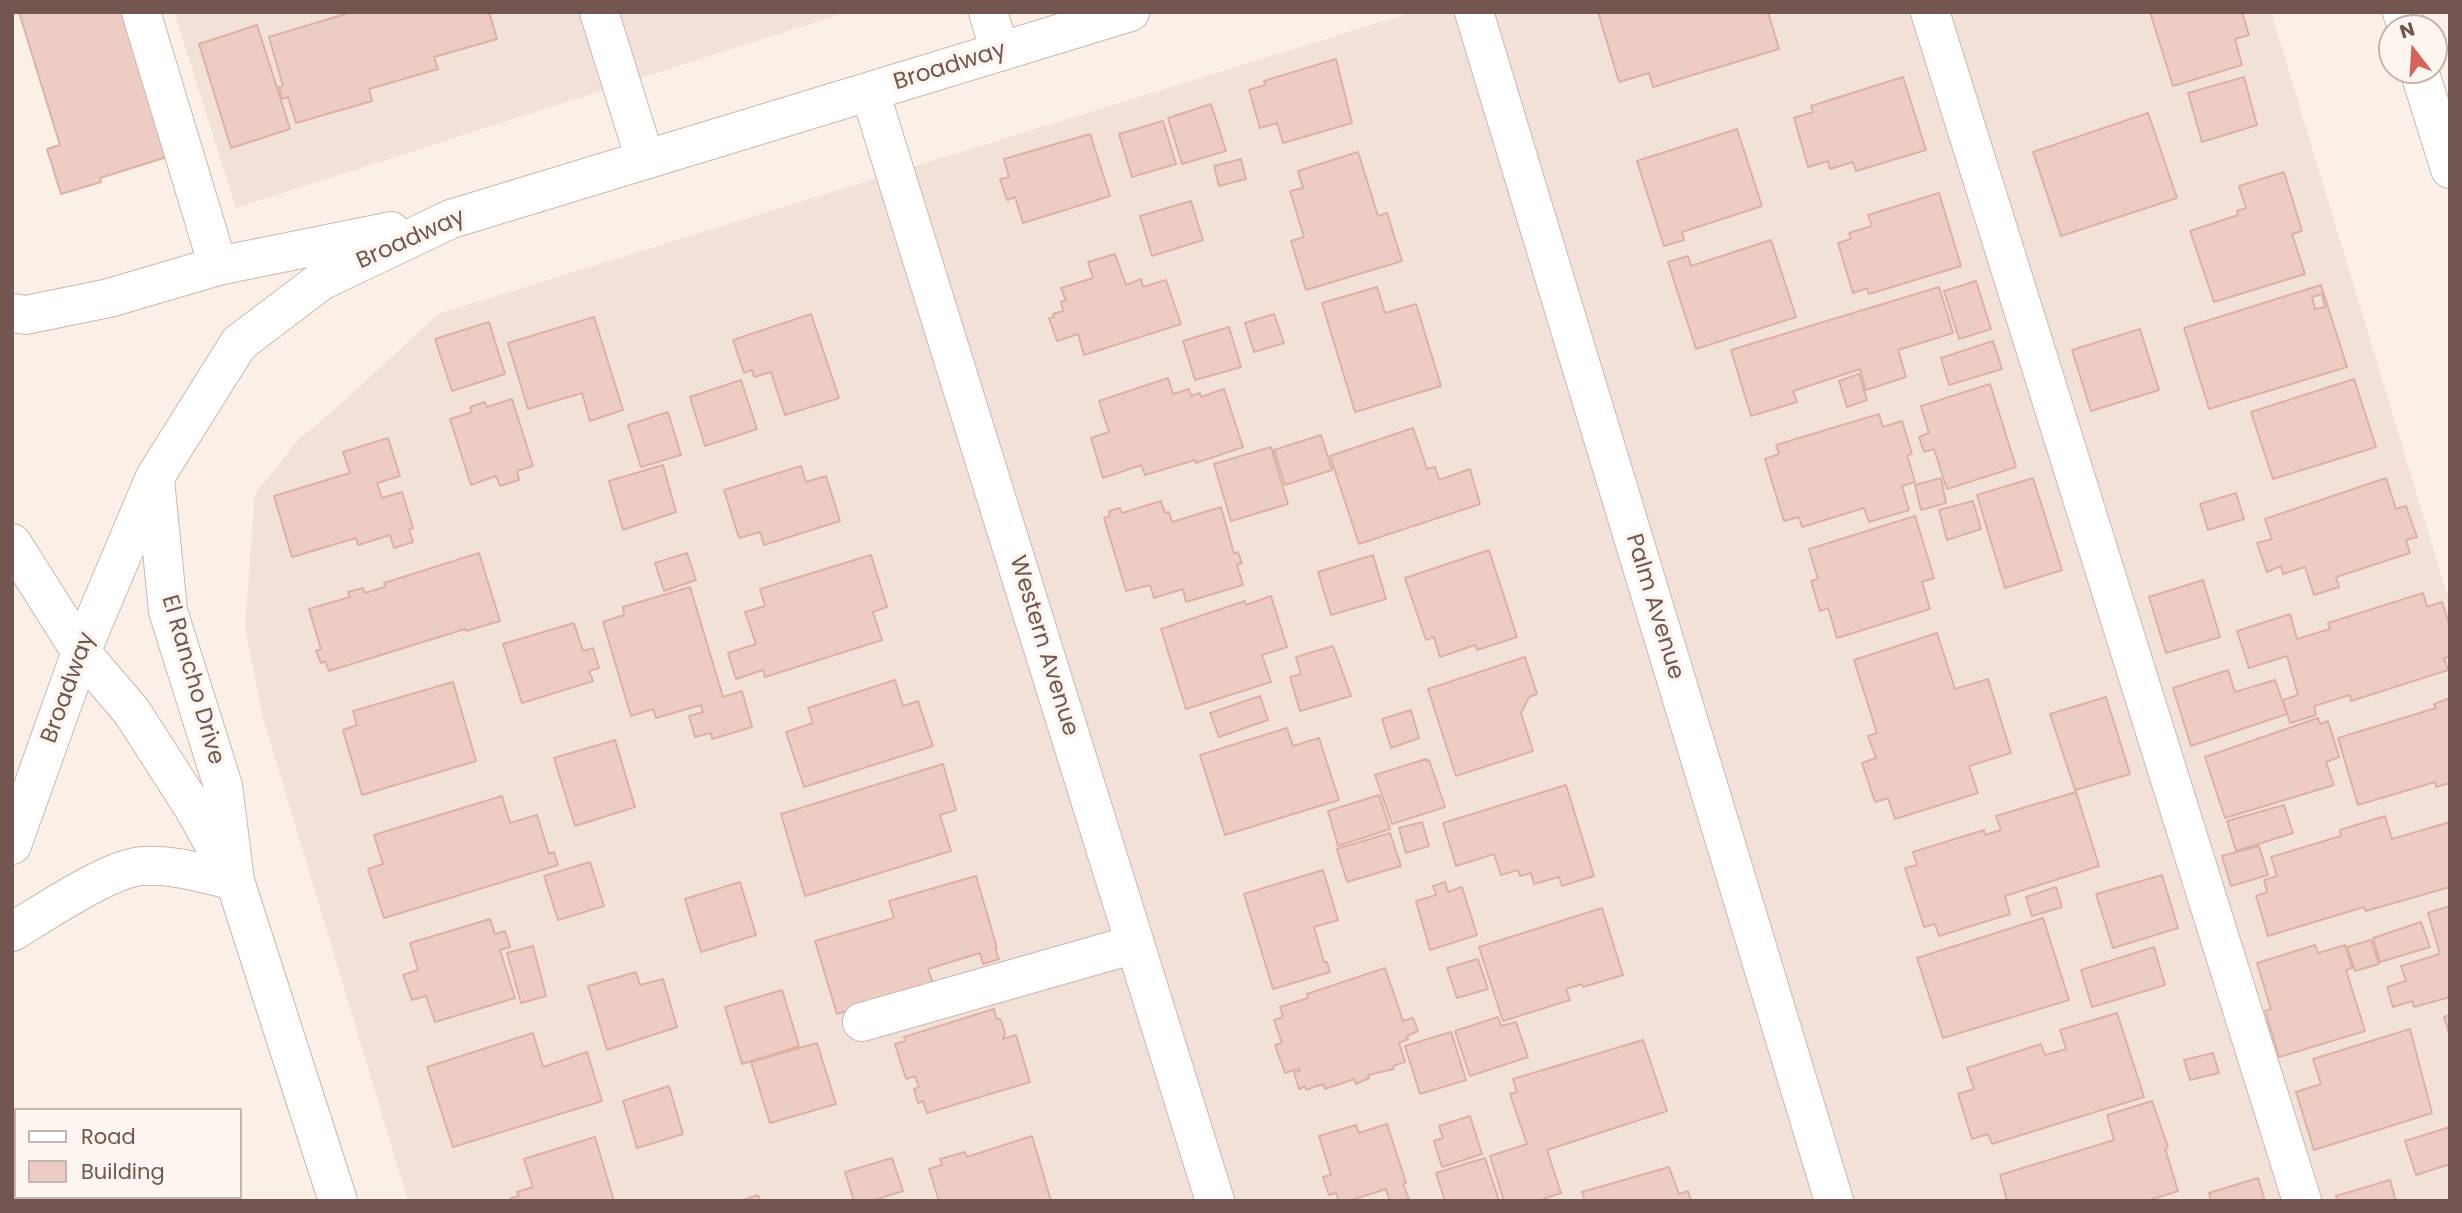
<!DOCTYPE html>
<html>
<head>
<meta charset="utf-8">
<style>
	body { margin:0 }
	#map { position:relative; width:2462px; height:1213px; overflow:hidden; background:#faf0e8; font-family:Poppins,sans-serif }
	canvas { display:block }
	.frame { position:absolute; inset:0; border:14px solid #72564f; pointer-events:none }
	.legend { position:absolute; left:14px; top:1108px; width:228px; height:91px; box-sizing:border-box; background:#fdf5ef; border:2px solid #c5b5af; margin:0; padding:9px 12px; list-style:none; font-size:21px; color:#72564f }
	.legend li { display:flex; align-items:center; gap:14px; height:35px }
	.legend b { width:35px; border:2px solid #c5b5af }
	.north { position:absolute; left:2378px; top:14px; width:70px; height:70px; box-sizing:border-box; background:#fdf5ef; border:2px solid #c5b5af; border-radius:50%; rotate:343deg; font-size:19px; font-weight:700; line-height:28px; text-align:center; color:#72564f }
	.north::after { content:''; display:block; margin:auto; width:24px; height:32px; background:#d7625a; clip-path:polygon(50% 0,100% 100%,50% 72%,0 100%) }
</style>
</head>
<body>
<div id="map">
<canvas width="2462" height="1213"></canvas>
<div class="frame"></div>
<ul class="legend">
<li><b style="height:9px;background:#fff"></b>Road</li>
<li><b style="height:19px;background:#edcdc3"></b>Building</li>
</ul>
<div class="north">N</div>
</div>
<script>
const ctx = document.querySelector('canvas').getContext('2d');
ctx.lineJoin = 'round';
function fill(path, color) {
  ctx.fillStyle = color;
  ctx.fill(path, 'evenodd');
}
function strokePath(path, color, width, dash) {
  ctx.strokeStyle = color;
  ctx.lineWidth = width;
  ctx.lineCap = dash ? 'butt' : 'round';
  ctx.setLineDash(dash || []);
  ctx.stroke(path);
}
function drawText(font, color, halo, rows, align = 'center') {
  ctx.font = font + ' Poppins,sans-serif';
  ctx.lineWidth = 7;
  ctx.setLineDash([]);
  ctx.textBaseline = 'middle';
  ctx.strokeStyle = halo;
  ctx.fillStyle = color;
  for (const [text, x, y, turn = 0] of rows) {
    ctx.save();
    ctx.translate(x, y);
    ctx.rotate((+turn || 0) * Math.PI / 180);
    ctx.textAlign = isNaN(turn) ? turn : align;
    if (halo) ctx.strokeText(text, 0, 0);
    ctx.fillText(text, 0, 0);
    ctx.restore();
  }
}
fill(new Path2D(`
	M174,12h673l-611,196z
	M1413,12h858l179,592v597h-2042l-146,-487 -17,-88 10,-132 43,-54 45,-38 95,-88z`), '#f1e1d8');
const building = new Path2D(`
	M19,12h106l45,144 -70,22 1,4 -40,12 -14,-45 13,-4z
	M352,12h137l8,27 -63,18 4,12 -69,20 3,12 -76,22 -8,-26 -6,2 -3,-12 4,-1 -14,-49z
	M1598,12h170l11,37 -126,38 -4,-14 -30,9z
	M2150,12h92l7,23 -14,4 7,26 -69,21z
	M257,25l33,104 -59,19 -32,-104z
	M1336,59l16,64 -69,20 -6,-20 -17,5 -11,-38 16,-5 -1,-4z
	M1903,77l23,73 -70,21 -3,-9 -23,7 -2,-8 -20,6 -14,-49 19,-6 -2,-6z
	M2244,77l13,48 -55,17 -14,-49z
	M1211,104l15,47 -44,13 -14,-46z
	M2148,113l29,85 -116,38 -28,-84z
	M1163,121l13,43 -44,13 -13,-43z
	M1737,129l25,77 -80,26 2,8 -20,6 -27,-85z
	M1090,134l20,62 -87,27 -8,-26 -8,3 -7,-21 9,-2 -5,-18z
	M1358,152l20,64 9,-3 15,48 -96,29 -15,-49 13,-4 -14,-46 13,-3 -5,-17z
	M1241,159l5,20 -27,7 -5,-20z
	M2284,172l18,59 -10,3 13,40 -91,28 -24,-71 48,-16 -1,-4 9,-3 -7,-22z
	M1939,193l22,73 -92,28 -2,-6 -14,5 -15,-50 13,-4 -2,-6 23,-7 -4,-11z
	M1191,201l12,39 -51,16 -12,-40z
	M1771,240l25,77 -100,32 -28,-87 20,-6 3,10z
	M1115,254l11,31 15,-6 2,8 23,-7 15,44 -97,31 -6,-21 -21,7 -8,-23 5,-1 -1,-3 10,-3 -2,-9 5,-2 -5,-12 32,-10 -5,-16z
	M1976,281l15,48 -32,10 -15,-48z
	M2321,285l26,82 -138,42 -25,-81zM2322,294l3,13 -10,2 -3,-12z
	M1377,287l8,26 31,-9 25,82 -86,26 -33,-109z
	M1939,287l14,46 -55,17 8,27 -40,13 -6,-21 -67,22 4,11 -46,14 -20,-66z
	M811,314l28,84 -54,17 -14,-43 -17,5 -2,-7 -8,3 -11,-33z
	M1274,314l10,29 -30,9 -9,-29z
	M594,317l29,93 -33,11 -8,-28 -54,16 -20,-66z
	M489,322l16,52 -53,17 -17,-52z
	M1229,327l12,40 -46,13 -12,-39z
	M2140,329l19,61 -68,21 -19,-61z
	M1993,341l9,28 -53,16 -8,-27z
	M1859,374l8,26 -20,7 -8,-26z
	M1168,378l5,16 16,-5 2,7 9,-3 1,4 23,-8 19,58 -47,16 -1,-3 -50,15 -4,-10 -38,13 -12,-40 18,-6 -10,-31z
	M2354,379l22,68 -103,32 -22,-67z
	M741,380l16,49 -52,17 -15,-49z
	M1990,384l26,83 -69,22 -13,-40 -10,3 -5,-15 10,-4 -8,-27z
	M512,399l21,67 -16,5 2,9 -19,6 -4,-10 -25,9 -21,-66 22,-7 -2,-5 15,-5 2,5z
	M668,412l13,43 -40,12 -13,-42z
	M1879,414l4,13 19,-6 10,33 -5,1 8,27 -13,4 7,24 -40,12 -5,-14 -62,19 -3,-10 -15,4 -19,-62 14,-5 -3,-9z
	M1413,428l14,41 8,-2 4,13 31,-11 10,35 -121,40 -29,-88z
	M1321,435l11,35 -47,15 -11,-35z
	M388,438l12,38 -23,7 5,15 20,-6 11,36 -4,1 4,13 -19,6 -4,-13 -32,10 -2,-7 -64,19 -18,-61 76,-23 -7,-21z
	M1271,447l17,57 -57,17 -17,-57z
	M663,465l13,47 -53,18 -14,-49z
	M801,466l5,16 20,-6 14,45 -76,24 -4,-13 -21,6 -15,-48z
	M1941,478l5,25 -25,7 -6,-25z
	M2033,478l29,92 -57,18 -28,-93z
	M2386,478l10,31 10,-3 11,31 -11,3 4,13 -74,24 3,10 -25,8 -9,-28 -22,7 -2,-8 -14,6 -10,-29 15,-4 -7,-20z
	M2236,493l8,26 -36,11 -8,-26z
	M1161,501l4,12 4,-1 3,10 49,-15 13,47 4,-2 4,11 -5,2 6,20 -57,17 -3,-13 -29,9 -4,-13 -24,6 -22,-73 6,-2 -1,-5 11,-3 2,5z
	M1973,501l8,28 -34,11 -8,-30z
	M1915,516l19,62 -12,4 8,27 -93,29 -9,-30 -8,3 -9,-30 7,-2 -9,-30z
	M1489,550l28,87 -40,13 -2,-5 -35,12 -6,-20 -8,3 -21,-62z
	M479,553l21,68 -34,10 -1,-2 -136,42 -4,-10 -4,2 -5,-12 5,-2 -12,-40 41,-12 -2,-5 15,-4 2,5 20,-6 -1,-4z
	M687,553l9,27 -32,11 -9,-28z
	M871,555l16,52 -14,5 9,28 -117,37 -2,-7 -27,9 -8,-26 28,-9 -11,-32 20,-6 -5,-17z
	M1373,555l13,44 -55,16 -13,-43z
	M2203,580l17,57 -54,16 -17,-56z
	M690,587l33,110 19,-6 10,36 -40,12 -1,-6 -16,4 -6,-21 14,-4 -2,-7 -45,13 -3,-9 -22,7 -28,-94 21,-7 -1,-8z
	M2423,593l4,14 15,-5 8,25v30l-6,1 4,12 -97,31 -1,-6 -36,11 2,9 -26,8 -7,-23 15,-5 -11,-39 -38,12 -12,-37 53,-17 7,25 33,-10 -2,-6z
	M1271,596l16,51 -25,8 9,27 -85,27 -25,-80 84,-28 1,4z
	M574,623l9,28 10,-3 6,20 -10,3 4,10 -71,22 -19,-59z
	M1937,633l18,56 33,-10 23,74 -42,13 9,27 -83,26 -7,-21 -13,4 -13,-39 14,-5 -8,-22 9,-3 -23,-73z
	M1333,646l18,50 -51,15 -10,-34 11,-3 -5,-17z
	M1525,657l12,37 -8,3 -8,16 12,38 -77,25 -28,-87z
	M2228,670l7,22 40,-12 12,34 -96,32 -18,-58z
	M895,680l8,26 15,-5 15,45 -129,41 -18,-55 27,-9 -5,-15z
	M453,682l23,79 -114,34 -19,-65 14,-5 -4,-14z
	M1260,696l8,24 -49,17 -9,-24z
	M2106,697l24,77 -55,16 -25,-76z
	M2450,698v85l-14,4 -1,-5 -77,23 -20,-67 98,-30 -2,-4z
	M1411,710l8,28 -28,10 -9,-29z
	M2318,718l2,6 8,-3 11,36 -13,5 8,23 -109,33 -20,-61z
	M1287,728l6,18 26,-8 20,62 -114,35 -25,-80z
	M615,740l20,67 -60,19 -21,-68z
	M1426,759v2l3,-1 16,47 -53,17 -17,-49z
	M943,764l13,46 -16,5 11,36 -146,45 -24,-82z
	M1566,785l28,91 -32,10 -3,-9 -25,7 -3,-11 -11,3 -2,-6 -17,5 -7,-21 -38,12 -13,-43z
	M2076,792l23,74 -94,30 5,18 -71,22 -4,-12 -11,3 -19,-59 12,-3 -4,-13 71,-22 1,5 16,-5 -5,-14z
	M1379,795l11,34 -52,17 -10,-35z
	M502,796l8,27 27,-8 12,39 5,-2 4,13 -174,53 -16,-49 15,-5 -9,-29z
	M2284,805l9,28 -57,18 -9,-30z
	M2385,816l7,23 58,-17v65l-84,24 -2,-4 -96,29 -12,-40 11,-4 -3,-12 13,-4 -6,-19 70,-21 -1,-6z
	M1422,822l7,24 -23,7 -7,-25z
	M1390,833l11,33 -54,16 -10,-33z
	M2259,846l9,29 -37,11 -9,-30z
	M590,862l14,44 -46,14 -14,-44z
	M1323,870l15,50 -24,7 10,35h3l3,10 -57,17 -29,-95z
	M2162,875l16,53 -65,20 -17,-54z
	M976,876l21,72h-2l4,11 -16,5 -3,-11 -52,16 5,15 -96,30 -22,-73 79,-23 -5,-17z
	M740,882l16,53 -55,17 -16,-53z
	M1445,882l3,10 14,-5 15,48 -47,15 -14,-49 20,-6 -3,-9z
	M2056,887l6,20 -30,9 -6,-19z
	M2450,906v91l-36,10 -2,-6 -19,6 -6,-20 19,-6 -5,-15 39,-12 -12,-41z
	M1602,908l21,67 -40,12 -1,-3 -16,5 4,11 -67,21 -24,-74z
	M2043,918l26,82 -126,38 -26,-80z
	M490,919l5,15 10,-3 5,16 -10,3 15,48 -80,24 -9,-26 -14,4 -9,-25 15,-5 -8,-27z
	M2421,922l9,25 -50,15 -7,-24z
	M2371,940l8,24 -24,7 -8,-24z
	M2315,945l3,8 27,-8 7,23 -6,2 19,61 -86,26 -14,-46 6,-2 -14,-46z
	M533,946l13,50 -25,7 -14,-50z
	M2154,947l11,38 -73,22 -11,-37z
	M1478,959l10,30 -31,9 -10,-30z
	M1385,968l18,53 10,-3 5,13 -11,5 1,3 -9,4 6,19 -12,4 1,3 -26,6 1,3 -13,6 -2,-5 -29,10 -2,-5 -17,6 -1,-4 -6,3 -5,-17 6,-1 -1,-3 -14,5 -10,-28 7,-2 -8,-23 9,-3 -3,-10 28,-9 -1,-4z
	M636,972l4,13 23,-6 14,48 -70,23 -19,-64z
	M782,990l17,56 -57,18 -17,-57z
	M994,1009l2,9 5,2 4,13 -2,6 13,-4 14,47 -103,31 -4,-12 -5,2 -4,-14 5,-2 -4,-11 -9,3 -11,-35 10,-3 -1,-4z
	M2117,1013l27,84 -152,47 -4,-10 -16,5 -14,-45 16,-5 -7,-21 74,-24 4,11 21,-6 -6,-19z
	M2450,1015v21l-6,-19z
	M1498,1017l3,9 15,-4 12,35 -58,19 -15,-45z
	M2410,1029l22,84 -118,37 -18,-58 25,-8 -8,-25z
	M1451,1032l15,48 -46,14 -15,-48z
	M533,1033l10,34 44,-15 15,49 -149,46 -26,-80z
	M1643,1040l24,71 -120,39 14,43 -24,8h-33l-14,-45 37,-12 -17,-50 7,-2 -4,-13z
	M817,1043l19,61 -66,19 -19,-61z
	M2213,1053l6,20 -29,7 -6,-20z
	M669,1086l14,48 -46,14 -14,-47z
	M2152,1101l16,46 -3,1 13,43 -31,10h-140l-7,-26 114,-35 -7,-25z
	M1470,1116l12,38 -40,13 -8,-26 9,-3 -4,-12z
	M1387,1124l19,59 -3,1 6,15 -19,2 -4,-12 -38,12h-9l-3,-8 -7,2 -6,-18 8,-2 -12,-39 37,-11 3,8z
	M2450,1127v37l-34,11 -11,-34z
	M1032,1136l19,65h-112l-10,-32 13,-4 -2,-6 25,-7 2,5z
	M595,1137l19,64h-102l-1,-3 8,-2 -2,-4 16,-5 -9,-28z
	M892,1158l11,33 -32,10h-17l-9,-29z
	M1485,1158l14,43h-54l-9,-28z
	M1669,1167l10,27 9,-3 3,10h-106l-3,-9z
	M2258,1178l7,23h-54l-2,-8z
	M2390,1180l6,21h-59l-1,-5z
	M758,1195l2,6h-20z`);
fill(building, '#edcdc3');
strokePath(building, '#deb1a5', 2);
const minor = new Path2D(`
	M141,12l77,254
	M599,12l46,147
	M988,12l12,40
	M1474,12l360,1189
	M1930,12l372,1189
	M2402,12l5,16
	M2419,70l31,99
	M870,92l345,1109
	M12,313l14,2 83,-17 109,-32 173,-35
	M155,480l13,131 55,175 12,95 103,320
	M12,543l69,109 51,60 61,95 32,57
	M12,845l69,-193 74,-175 84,-134 82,-62 130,-62 679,-207
	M12,932c30,-18 99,-65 131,-66 31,-2 62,8 92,15
	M862,1022l273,-78`);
strokePath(minor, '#cbb7af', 40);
strokePath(minor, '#fff', 38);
drawText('23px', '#72564f', '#fdf5ef', [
	["Broadway",950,67,-17],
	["Broadway",411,240,-24],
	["Palm Avenue",1654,607,73],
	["Western Avenue",1043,646,73],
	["El Rancho Drive",192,680,74],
	["Broadway",69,688,-70]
]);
</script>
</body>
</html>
